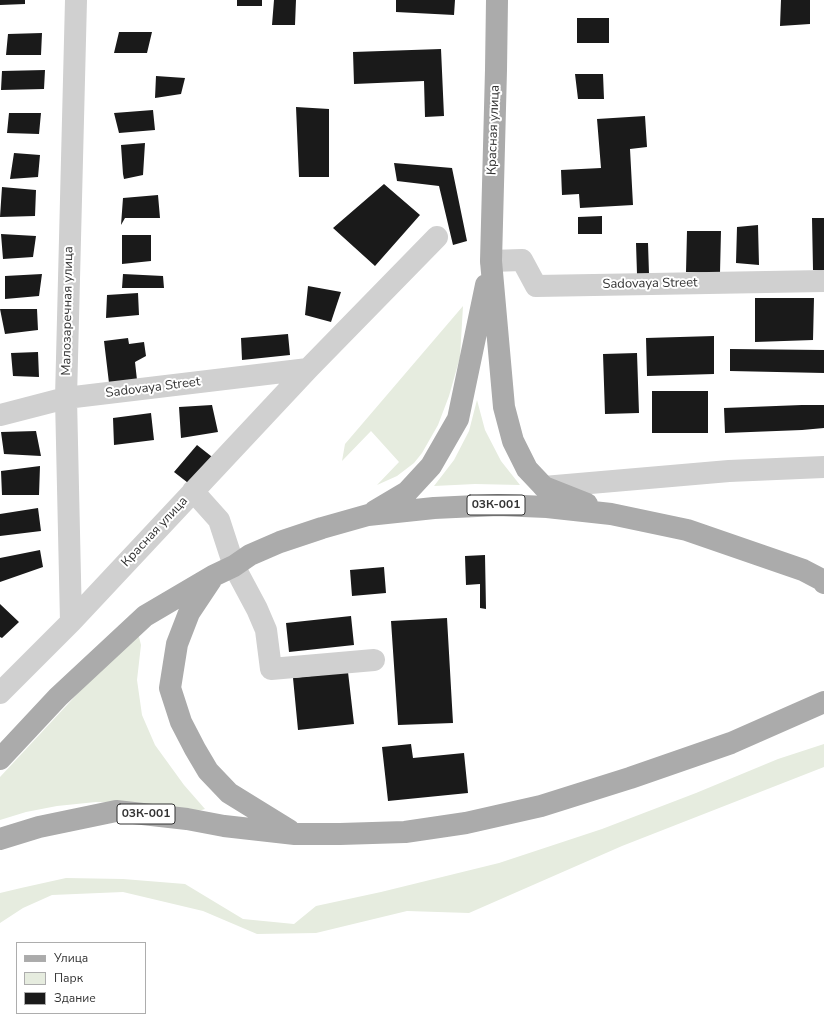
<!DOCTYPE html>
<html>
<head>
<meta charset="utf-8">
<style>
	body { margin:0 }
	#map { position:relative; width:824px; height:1030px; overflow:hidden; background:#fff; font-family:"Nunito Sans",sans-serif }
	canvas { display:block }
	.legend { position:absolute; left:16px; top:942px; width:130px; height:72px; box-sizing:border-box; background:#fff; border:1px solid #adadad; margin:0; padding:5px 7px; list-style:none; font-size:12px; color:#333 }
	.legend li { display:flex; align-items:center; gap:8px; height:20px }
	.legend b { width:20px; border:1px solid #adadad }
</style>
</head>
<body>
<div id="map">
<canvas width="824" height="1030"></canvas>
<ul class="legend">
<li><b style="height:5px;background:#ababab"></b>Улица</li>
<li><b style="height:11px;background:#e6ecdf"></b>Парк</li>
<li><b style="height:11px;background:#1a1a1a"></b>Здание</li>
</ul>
</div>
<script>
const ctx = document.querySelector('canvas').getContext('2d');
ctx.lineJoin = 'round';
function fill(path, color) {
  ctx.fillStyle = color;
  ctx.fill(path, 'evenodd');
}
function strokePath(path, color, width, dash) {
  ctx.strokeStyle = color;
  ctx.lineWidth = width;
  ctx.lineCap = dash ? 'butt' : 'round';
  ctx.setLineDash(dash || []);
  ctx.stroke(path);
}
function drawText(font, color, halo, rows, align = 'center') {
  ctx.font = font + ' "Nunito Sans",sans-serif';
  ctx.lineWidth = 4;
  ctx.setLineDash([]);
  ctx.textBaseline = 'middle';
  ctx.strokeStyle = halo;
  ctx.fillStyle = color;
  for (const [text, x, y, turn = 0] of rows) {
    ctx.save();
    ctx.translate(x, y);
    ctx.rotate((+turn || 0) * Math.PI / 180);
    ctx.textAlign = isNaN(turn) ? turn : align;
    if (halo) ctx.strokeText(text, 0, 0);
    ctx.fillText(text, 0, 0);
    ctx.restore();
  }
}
fill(new Path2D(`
	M463,306l-3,51 -11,39 -11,29 -16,28 -8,10 -17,13 -20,9 22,-23 -28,-31 -29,30 3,-17z
	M477,400l8,30 16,31 19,24 -45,-1 -41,2 20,-26 15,-29z
	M134,633l5,4 2,8 -4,35 5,35 13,30 29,40 21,24 -10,3 -47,-8 -52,-2 -39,4 -31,6 -26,8v-43z
	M824,744v23l-202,79 -153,67 -62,-2 -91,22 -59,1 -54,-23 -80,-19 -71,3 -29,13 -23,15v-30l21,-5 45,-10 57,1 62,5 58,35 51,5 22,-18 65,-14 118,-29 103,-34 94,-36 82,-34z`), '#e6ecdf');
fill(new Path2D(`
	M0,0h25v4l-25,1z
	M237,0h25v6h-25z
	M274,0h22l-1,25h-23z
	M396,0h59l-1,15 -58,-3z
	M781,0h29v24l-30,2z
	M577,18h32v25h-32z
	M119,32h33l-5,21h-33z
	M42,33l-1,22h-35l2,-21z
	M441,49l3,67 -19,1 -1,-36 -70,3 -1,-32z
	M45,70l-1,19 -43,1 1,-19z
	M575,74h28l1,25h-26z
	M156,76l29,2 -4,16 -26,4z
	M296,107l33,2v68h-30z
	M153,110l2,20 -36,3 -5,-20z
	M9,113h32l-2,21 -32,-1z
	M645,116l2,31 -17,2 3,56 -53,3 -1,-14 -17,1 -1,-25 40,-2 -4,-49z
	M145,143l-2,32 -19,4 -1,-5 -2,-29z
	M14,153l26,2 -2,22 -28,2z
	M394,163l58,5 15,73 -14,4 -14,-59 -42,-5z
	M384,184l36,31 -45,51 -42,-38z
	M2,187l34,3 -1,26 -35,1z
	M158,195l2,23h-35l-4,7 2,-27z
	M602,216v18h-24v-17z
	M812,218h12v53l-11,-1z
	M758,225l1,40 -23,-2 1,-36z
	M687,231h34l-1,42 -34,-1z
	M1,234l35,2 -3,21 -30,2z
	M122,235h29v26l-29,3z
	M636,243h12l1,31h-12z
	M42,274l-3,22 -34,3v-23z
	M123,274l40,2 1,12h-42z
	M308,286l33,6 -10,30 -26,-7z
	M138,293l1,22 -33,3 1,-23z
	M755,298h59l-1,42 -58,2z
	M0,309h37l1,21 -33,4z
	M288,334l2,21 -48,5 -1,-22z
	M714,336v38l-67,2 -1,-38z
	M128,338l1,6 15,-2 2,14 -11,6 2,18 -28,3 -5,-42z
	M730,349l94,1v23l-94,-2z
	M38,352l1,25 -26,-1 -2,-23z
	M637,353l2,60 -34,1 -2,-60z
	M652,391h56v42h-56z
	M212,405l6,27 -37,6 -2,-31z
	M802,405h22v23l-22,2 -77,3 -1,-25z
	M151,413l3,27 -40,5 -1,-27z
	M36,431l5,25 -37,-2 -3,-22z
	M197,445l19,15 -24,26 -18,-14z
	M40,466l-1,29h-37l-1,-24z
	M38,508l3,23 -41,5v-22z
	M40,550l3,17 -43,15v-24z
	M485,555l1,54 -6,-1v-24l-14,1 -1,-29z
	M384,567l2,26 -34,3 -2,-26z
	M0,604l19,18 -17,16 -2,-1z
	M351,616l3,29 -65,7 -3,-29z
	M447,618l6,105 -55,2 -7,-104z
	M348,672l6,52 -56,6 -5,-52z
	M411,744l2,14 51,-5 4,40 -80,8 -6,-54z`), '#1a1a1a');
strokePath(new Path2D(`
	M491,261l31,-1 14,26 288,-5
	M0,415l66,-17 242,-29
	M544,487l185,-16 95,-4
	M193,491l26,29 15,46 23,43 9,21 5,39 103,-9
	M71,622l-5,-224 10,-398
	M0,693l71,-71 237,-253 129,-132`), '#d0d0d0', 22);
strokePath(new Path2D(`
	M497,0l-1,70 -5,191 13,146 9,34 14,28 17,18 43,17
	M375,511l32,-19 24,-26 27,-47 28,-134
	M211,580l-22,33 -12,31 -7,44 11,34 14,27 13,22 21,22 60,37
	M0,759l58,-62 87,-81 68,-40 21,-10 16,-11 30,-13 42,-14 46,-13 66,-7 64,-3 49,2 64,7 76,16 116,40 19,10 2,3
	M0,839l39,-12 77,-16 71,8 37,7 71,8h45l65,-2 61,-9 75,-17 89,-28 101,-35 93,-41`), '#ababab', 22);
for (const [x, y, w] of [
	[496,505,58],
	[146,814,58]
]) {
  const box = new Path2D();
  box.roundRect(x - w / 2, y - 10, w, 20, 3);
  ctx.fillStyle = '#fff';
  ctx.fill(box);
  strokePath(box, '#333', 1);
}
drawText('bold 12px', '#333', null, [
	["03К-001",496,505],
	["03К-001",146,814]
]);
drawText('13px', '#333', '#fff', [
	["Красная улица",494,130,-88],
	["Sadovaya Street",650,284,-1],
	["Малозаречная улица",68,311,-89],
	["Sadovaya Street",153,388,-7],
	["Красная улица",155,532,-47]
]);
</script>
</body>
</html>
